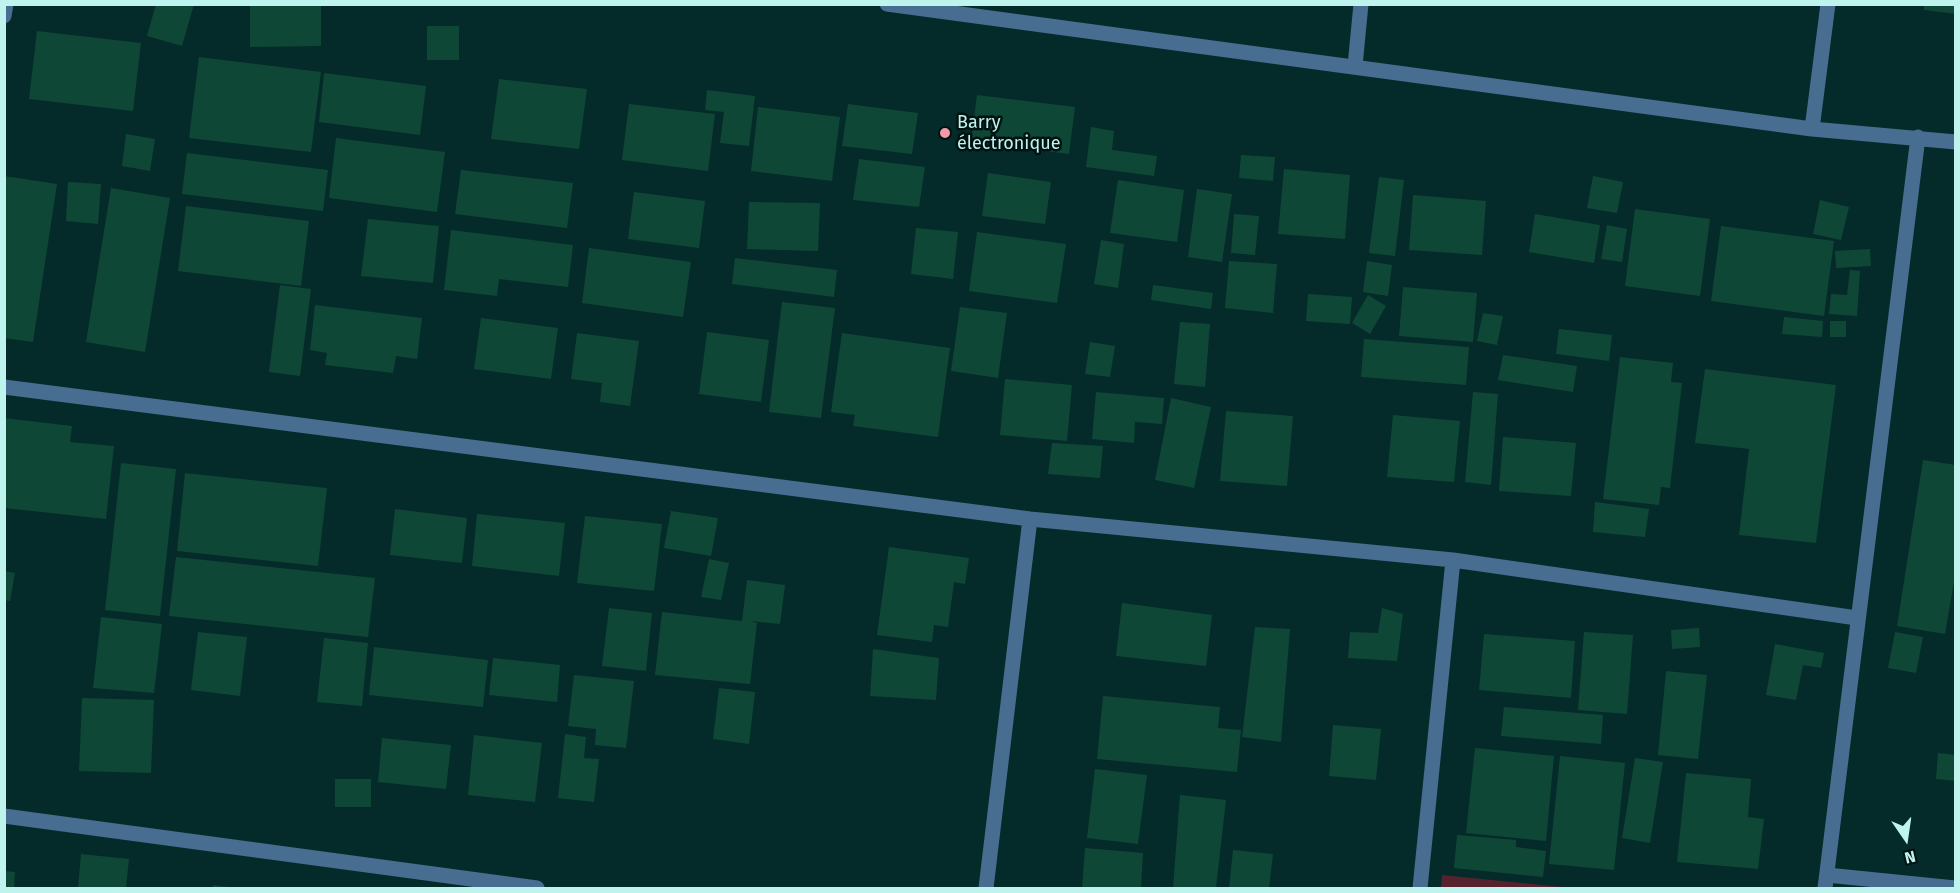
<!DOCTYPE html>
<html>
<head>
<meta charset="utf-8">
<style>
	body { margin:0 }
	#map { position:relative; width:1960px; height:893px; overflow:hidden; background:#042b29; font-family:"Fira Sans",sans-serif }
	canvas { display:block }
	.frame { position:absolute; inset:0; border:6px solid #bff3ed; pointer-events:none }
	.north { position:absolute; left:1876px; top:809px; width:60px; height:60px; -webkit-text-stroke:4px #001211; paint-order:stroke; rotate:167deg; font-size:16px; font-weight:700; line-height:24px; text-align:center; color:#bff3ed }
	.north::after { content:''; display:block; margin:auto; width:21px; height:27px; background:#bff3ed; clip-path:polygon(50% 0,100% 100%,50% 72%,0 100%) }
</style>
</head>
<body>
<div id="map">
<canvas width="1960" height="893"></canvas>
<div class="frame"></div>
<div class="north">N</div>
</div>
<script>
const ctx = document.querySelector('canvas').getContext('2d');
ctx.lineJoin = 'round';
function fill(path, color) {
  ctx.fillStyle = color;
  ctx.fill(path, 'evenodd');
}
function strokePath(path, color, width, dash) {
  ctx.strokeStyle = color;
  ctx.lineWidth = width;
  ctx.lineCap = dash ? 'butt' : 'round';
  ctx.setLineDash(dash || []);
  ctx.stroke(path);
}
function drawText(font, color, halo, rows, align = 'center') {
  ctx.font = font + ' "Fira Sans",sans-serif';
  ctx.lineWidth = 5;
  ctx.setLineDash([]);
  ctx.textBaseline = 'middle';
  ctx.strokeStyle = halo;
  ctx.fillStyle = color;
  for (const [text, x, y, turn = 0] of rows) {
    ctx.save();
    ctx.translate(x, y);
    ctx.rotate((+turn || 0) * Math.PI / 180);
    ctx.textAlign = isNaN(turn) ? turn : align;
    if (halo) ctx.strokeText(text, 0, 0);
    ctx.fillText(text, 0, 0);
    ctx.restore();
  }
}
fill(new Path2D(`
	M1442,875l130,13h-131z`), '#55222d');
fill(new Path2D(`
	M156,4h38l-12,42 -35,-10z
	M250,4h71v42l-71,1z
	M1924,4h32v10l-32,-4z
	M427,26h32v34h-32z
	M37,31l104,12 -8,68 -104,-12z
	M199,57l122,15 -10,80 -122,-14z
	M324,73l102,13 -6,49 -101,-13z
	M499,79l88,10 -8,60 -88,-10z
	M707,90l48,6 -6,50 -29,-3 4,-31 -19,-2z
	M977,95l98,12 -6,47 -98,-12z
	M629,104l86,10 -7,57 -86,-11z
	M848,104l70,9 -6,41 -70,-8z
	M758,107l82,10 -8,64 -81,-10z
	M1091,127l23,4 -2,19 45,6 -3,20 -68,-9z
	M126,134l29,5 -5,32 -28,-5z
	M336,138l109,14 -8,60 -108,-14z
	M187,153l141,17 -5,41 -141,-17z
	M1241,155l34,2 -2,24 -34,-3z
	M859,159l66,8 -6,40 -66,-7z
	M1284,169l66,6 -5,64 -67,-5z
	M461,170l112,13 -6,45 -112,-14z
	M988,173l63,9 -6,42 -63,-8z
	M4,176l53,8 -24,158 -29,-4z
	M1593,176l30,6 -6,31 -30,-5z
	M1379,177l25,3 -9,76 -26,-3z
	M1118,180l66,10 -7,52 -67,-9z
	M68,182l33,2 -3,40 -32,-3z
	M111,188l59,10 -25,154 -59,-10z
	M1197,189l35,5 -10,68 -34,-5z
	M634,192l71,9 -6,47 -71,-9z
	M1413,195l73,6 -4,54 -73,-5z
	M1820,200l29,7 -8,33 -28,-6z
	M749,202l71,1 -2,48 -71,-2z
	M186,206l123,15 -8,65 -123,-15z
	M1635,209l75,10 -10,77 -75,-10z
	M1234,214l25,2 -4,39 -24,-2z
	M1535,214l65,11 -6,38 -65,-11z
	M368,219l71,7 -6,57 -72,-7z
	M1607,225l20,4 -5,33 -21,-3z
	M1721,226l113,15 -10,75 -113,-15z
	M916,228l42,4 -5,47 -42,-5z
	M451,230l122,15 -5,42 -69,-8 -2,17 -53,-6z
	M977,232l89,12 -9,59 -88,-12z
	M1101,240l23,4 -6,44 -24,-4z
	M589,248l102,14 -8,55 -101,-14z
	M1870,249l1,17 -35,2 -1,-17z
	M735,258l102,12 -3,27 -102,-13z
	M1229,261l48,3 -4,49 -48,-5z
	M1367,261l25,4 -4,31 -25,-4z
	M1850,270l10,1 -3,45 -28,-2 2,-20 16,1z
	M280,285l31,4 -11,87 -31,-4z
	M1153,285l60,8 -2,16 -60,-9z
	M1403,287l74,6 -4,49 -74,-6z
	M1308,294l44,3 -2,27 -44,-3z
	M1368,295l18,11 -16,28 -18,-11z
	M782,302l53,6 -14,110 -52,-6z
	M315,305l107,13 -5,41 -21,-3 -3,17 -68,-8 2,-12 -17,-3z
	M960,307l47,6 -9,65 -47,-7z
	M1483,313l20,3 -6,29 -20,-4z
	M1784,317l39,4 -1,16 -40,-3z
	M481,318l77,10 -7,51 -77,-10z
	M1830,321h16v16h-16z
	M1180,322l30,2 -5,63 -31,-3z
	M1559,329l53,6 -3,26 -53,-7z
	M707,332l62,8 -8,62 -62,-8z
	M577,333l62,8 -9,65 -30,-4 2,-19 -31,-4z
	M842,333l108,15 -12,89 -85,-11 2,-11 -24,-3z
	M1364,339l105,8 -3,38 -105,-8z
	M1090,342l25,4 -5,31 -25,-3z
	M1503,355l74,11 -4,26 -75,-12z
	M1620,357l53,6 -2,19 11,1 -12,105 -9,-1 -2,18 -56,-6z
	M1705,369l131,16 -20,158 -77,-8 10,-86 -54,-6z
	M1005,379l67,6 -5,56 -67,-6z
	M1096,392l68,6 -2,26 -27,-2 -1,21 -42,-4z
	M1473,392l25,2 -7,91 -26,-3z
	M1171,398l40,9 -17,81 -39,-8z
	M1226,411l67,5 -6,70 -67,-5z
	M1393,415l67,6 -6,61 -67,-5z
	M4,418l68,8 -2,16 44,4 -8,73 -102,-11z
	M1503,437l73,6 -5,53 -72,-5z
	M1052,443l51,3 -3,32 -52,-4z
	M1923,460l33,5v105l-11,64 -48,-8z
	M121,463l55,6 -16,147 -55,-6z
	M185,473l142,15 -9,78 -141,-15z
	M1595,502l54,7 -4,28 -52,-5z
	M395,509l72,9 -5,45 -72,-8z
	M671,511l47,7 -7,38 -47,-8z
	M477,514l88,9 -6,53 -87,-10z
	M585,516l77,8 -8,67 -77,-8z
	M889,547l80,11 -4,26 -11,-2 -6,45 -14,-2 -2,17 -55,-7z
	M176,557l199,21 -7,59 -199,-21z
	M709,559l20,4 -8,37 -20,-3z
	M4,571l11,2 -5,28 -6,-1z
	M747,580l38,5 -5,39 -30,-3 7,2 -7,61 -95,-9 7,-63 80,9z
	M1122,603l90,12 -6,51 -90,-10z
	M609,608l43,5 -6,58 -44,-5z
	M1382,608l21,6 -6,47 -49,-3 2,-26 28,1z
	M101,617l61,7 -8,69 -61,-5z
	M1255,627l35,2 -9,113 -39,-5z
	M1699,628l1,19 -28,2 -1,-19z
	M198,632l49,5 -7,59 -49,-6z
	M1584,632l49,3 -6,79 -49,-4z
	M1895,632l28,5 -7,36 -28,-5z
	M1484,634l91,7 -4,57 -92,-8z
	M324,638l44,5 -6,63 -45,-4z
	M1775,644l49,9 -3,15 -18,-3 -7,35 -30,-5z
	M374,647l114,13 -5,47 -114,-12z
	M873,649l66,9 -3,42 -66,-4z
	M493,658l67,7 -3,37 -68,-7z
	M1666,671l41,4 -9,84 -40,-4z
	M574,675l60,6 -8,67 -31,-3 1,-16 -28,-3z
	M719,688l36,4 -6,52 -36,-5z
	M1103,696l117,11 -2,21 23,2 -4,42 -140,-13z
	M82,698l72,2 -3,73 -72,-2z
	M1504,707l99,8 -2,29 -100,-8z
	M1333,725l48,4 -5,51 -47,-4z
	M565,734l21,3 -2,21 15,1 -5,43 -36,-4z
	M474,735l68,8 -7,59 -67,-7z
	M382,738l69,7 -5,44 -68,-7z
	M1475,748l79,8 -8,85 -80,-8z
	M1938,753l18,2v26l-20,-2z
	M1560,756l65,7 -11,107 -65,-6z
	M1635,758l28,4 -13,81 -28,-5z
	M1095,769l52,6 -9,69 -51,-6z
	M1686,773l65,6 -3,38 16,2 -6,50 -81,-7z
	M335,779h36v28h-36z
	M1180,795l46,5 -10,88h-43z
	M1457,835l59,5v7l30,4 -3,26 -89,-9z
	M1085,848l58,5 -2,35h-59z
	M1233,850l40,4 -4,34h-40z
	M81,854l48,5 -3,29h-48z
	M4,871l11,1 -1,16h-10z
	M213,885l15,2v1h-15z`), '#0f4736');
strokePath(new Path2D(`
	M887,4l925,125 144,13
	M4,16l2,-12
	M1355,66l6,-62
	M1812,129l16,-125
	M4,387l1026,132 423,41 404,58
	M4,816l533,72
	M1827,875l128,13
	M986,888l44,-369
	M1420,888l33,-328
	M1825,888l93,-751`), '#476d91', 15);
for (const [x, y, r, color] of [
	[945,133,6,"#f39aaa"]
]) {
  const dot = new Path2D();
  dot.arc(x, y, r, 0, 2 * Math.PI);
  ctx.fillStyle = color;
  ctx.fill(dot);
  strokePath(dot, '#001211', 2);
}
drawText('18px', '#bff3ed', '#001211', [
	["Barry",957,123],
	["électronique",957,144]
], 'left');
</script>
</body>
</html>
